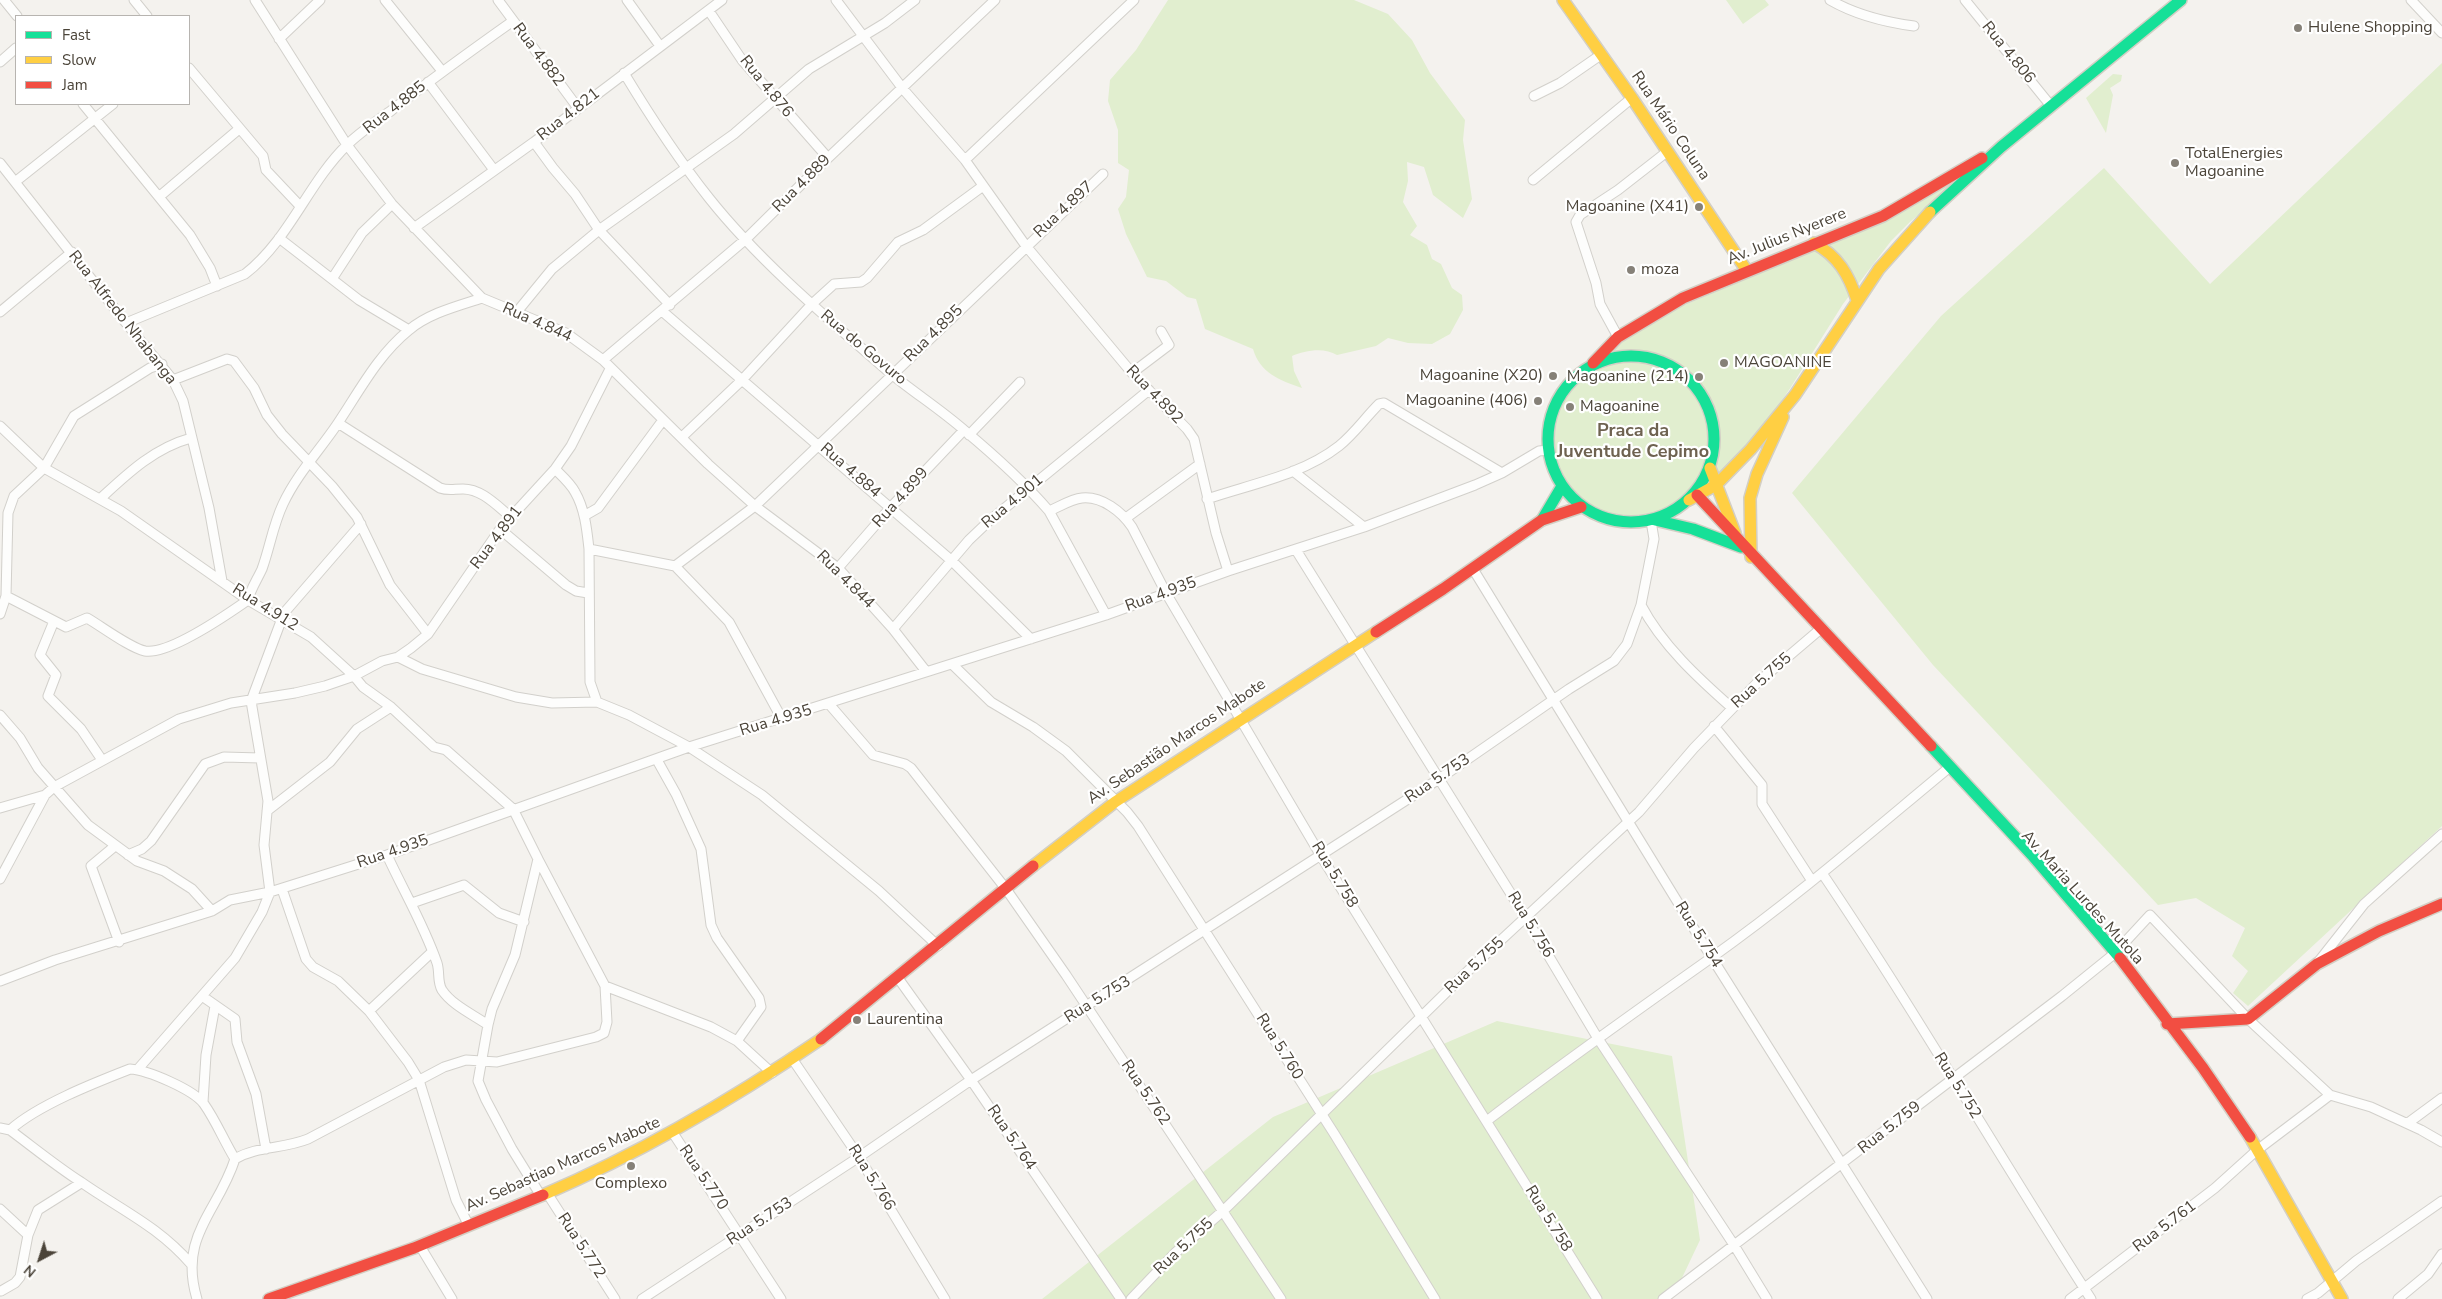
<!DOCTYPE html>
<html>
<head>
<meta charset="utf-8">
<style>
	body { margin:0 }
	#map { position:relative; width:2442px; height:1299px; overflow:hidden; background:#f4f2ee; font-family:"Nunito Sans",sans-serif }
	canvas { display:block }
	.legend { position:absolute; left:15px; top:15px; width:175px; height:90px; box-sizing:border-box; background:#fff; border:1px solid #b7b4b0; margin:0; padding:6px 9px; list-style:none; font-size:15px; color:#4b4439 }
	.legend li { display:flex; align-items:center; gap:10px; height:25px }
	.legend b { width:25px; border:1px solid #b7b4b0 }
	.north { position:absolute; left:15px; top:1234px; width:50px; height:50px; -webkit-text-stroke:4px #fff; paint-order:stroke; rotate:220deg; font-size:14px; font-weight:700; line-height:20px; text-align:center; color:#4b4439 }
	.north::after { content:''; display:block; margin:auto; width:18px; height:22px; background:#4b4439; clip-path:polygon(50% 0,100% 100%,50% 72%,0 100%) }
</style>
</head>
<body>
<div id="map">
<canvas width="2442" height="1299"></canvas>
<ul class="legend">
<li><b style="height:6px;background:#16e098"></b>Fast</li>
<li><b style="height:6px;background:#ffcf43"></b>Slow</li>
<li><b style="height:6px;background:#f24e42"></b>Jam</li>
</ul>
<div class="north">N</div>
</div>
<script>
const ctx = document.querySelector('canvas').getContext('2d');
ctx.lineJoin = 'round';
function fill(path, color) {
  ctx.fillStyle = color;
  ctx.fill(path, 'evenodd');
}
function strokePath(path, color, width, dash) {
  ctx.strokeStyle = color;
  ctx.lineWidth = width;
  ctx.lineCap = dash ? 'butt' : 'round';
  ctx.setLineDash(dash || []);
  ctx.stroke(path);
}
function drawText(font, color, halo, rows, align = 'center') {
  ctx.font = font + ' "Nunito Sans",sans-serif';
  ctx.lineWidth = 4.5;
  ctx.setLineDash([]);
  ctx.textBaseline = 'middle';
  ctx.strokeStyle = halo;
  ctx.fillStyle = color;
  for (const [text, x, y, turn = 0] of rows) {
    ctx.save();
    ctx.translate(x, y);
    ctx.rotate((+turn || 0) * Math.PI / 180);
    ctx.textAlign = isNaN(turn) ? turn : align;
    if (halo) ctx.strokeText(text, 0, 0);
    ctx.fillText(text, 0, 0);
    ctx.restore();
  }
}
fill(new Path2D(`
	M1168,0h186l34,14 24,26 18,33 35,47 -2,20 9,59 -9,19 -30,-23 -9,-28 -17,-5 1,19 -5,21 14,24 -7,9 17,10 5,14 9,5 11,24 10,7 1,15 -13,24 -18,10 -24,-1 -20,-5 -12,8 -39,9c-12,-8 -32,-5 -45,1l2,15 8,17c-23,-8 -42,-15 -49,-39l-48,-20 -9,-30 -9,-2 -21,-16 -19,-4 -21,-43 -8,-25 8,-12 3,-27 -11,-7v-33l-10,-29 2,-21 26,-30z
	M1726,0h39l4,5 -26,19z
	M2442,63v763l-194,180 -15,-13 15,-22 -16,-15 13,-28 -49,-30 -38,7 -225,-240 -141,-172 149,-177 163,-148 106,116z
	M2113,74l9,1 -1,6 -11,7 3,7 -7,38 -20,-35z
	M2001,147l-90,74 -20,20 -48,63 -54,86 -23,33 -47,52 -30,25 -22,15 -16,6 -18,2 -19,-2 -17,-5 -16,-9 -19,-21 -9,-15 -5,-21v-22l6,-21 11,-19 45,-43 25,-19 163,-69z
	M1497,1021l175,35 28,184 -28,59h-630l231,-182z`), '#e1eecf');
const street = new Path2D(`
	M4,0l13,16
	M134,0l13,16
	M255,0l92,145 45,59 90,94 84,35 37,27 105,104 47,42 83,62 55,61 32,41
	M385,0l57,71
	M498,0l80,108
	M627,0l33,46
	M836,0l67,89 62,71 61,86 106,127 55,56 7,10 22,94 12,38
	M1830,0c26,15 54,22 84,26
	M1965,0l86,106
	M2411,0l31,33
	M709,11l33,49 86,98
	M279,39l41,-39
	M0,62l16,-14
	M189,68l74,88 3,14 34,36
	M624,73c26,43 54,86 85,125 50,63 119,121 180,174 24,20 51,37 75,58 30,25 60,52 85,81l57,104
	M428,82l66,88
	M1534,96l26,-13 42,-29
	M83,104l107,131 20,33 7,18
	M534,142l19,26 22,26 24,36 71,75
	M965,160l169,-160
	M0,163l126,160 47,57 10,21 26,107 13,73
	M1533,180l99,-82
	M15,182l98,-78
	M160,196l79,-67
	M414,228l120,-86 188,-142
	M279,238l80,62 50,30
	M332,279l30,-46 30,-29
	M662,311l290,250 79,78
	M0,312l72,-60
	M516,313l36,-44 47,-39 135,-96 75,-65 76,-46 30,-23
	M126,323l119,-49c44,-34 63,-91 102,-129 13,-13 30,-24 45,-35 40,-31 80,-60 121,-89
	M1618,337l-18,-33 -4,-21 -20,-61 4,-7 38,-25 50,-39
	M603,360l143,-121 82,-81 167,-158
	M1132,373l37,-28 -8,-14
	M173,380l54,-21 7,2 20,27 13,27 15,19 50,52 25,31 33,68 38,49
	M338,423l102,65c8,3 14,1 23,1 19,0 34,17 48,28
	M0,426l44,42 77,43 127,89 63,37 43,39 9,11 28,20 43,40 12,3 67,59 25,50 -23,96 -23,54 -4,16 -10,56 8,19 26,49 29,47
	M969,435l51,-53
	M683,436l59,-56 70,-76 22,-20 27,-2 6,-4 31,-36 25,-12 60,-44
	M555,469c7,7 16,15 20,23 10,17 12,39 14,57l1,133 7,20
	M1293,471l71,56
	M100,499c27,-25 54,-51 91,-61
	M1207,499c44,-15 95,-24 132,-53 15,-12 26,-28 40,-42l5,-1 118,70
	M1049,511c10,-4 22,-12 33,-13 20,-2 40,14 50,29l34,66 155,263 276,443
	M584,516l14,-8 65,-88
	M1126,518l74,-54
	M500,529l66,56 10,6 12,2
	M589,549l86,17 80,-60 348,-332
	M1296,550l230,368 71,119 137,208 33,54
	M675,566l54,56 53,97
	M838,568l53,-61 73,-77
	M1473,569l239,389 215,341
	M6,596l60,31 21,-9c14,8 43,30 58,33 24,4 83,-37 103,-51 3,-12 9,-20 14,-31 8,-22 11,-44 21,-65 14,-30 37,-54 55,-81 22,-33 40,-68 71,-93 20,-17 49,-24 73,-32
	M1641,605c21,40 57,73 91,103
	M0,614l6,-18 2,-83 6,-17 30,-28 30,-52 76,-48 12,-4
	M54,621l-14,34 16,20 -8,21 33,33 21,31
	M893,629l76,-89 20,-19 160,-131
	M398,657l24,12 94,28 36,6 45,-1 32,13 60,32 73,48 117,96 59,55
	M952,664l39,38 42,25 33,24 61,61 11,14 197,309 100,164
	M829,704l44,51 32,9 6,4 95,121 60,86 215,324
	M0,715l20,23 18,30 50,57 49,36 27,10 28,18 20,22
	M1714,726l48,59v19l50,77
	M657,760l19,34 25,55 10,76 6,13 42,60 2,9 -24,34
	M0,808l45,-13
	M267,811l63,-49 27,-33 34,-22
	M115,846l-24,20 28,76
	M128,855l14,-6 9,-8 54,-77 19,-7 36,1
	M387,855c17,37 37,70 50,108 3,9 0,19 5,27 10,15 30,24 46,35
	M1822,873c94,139 178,285 269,426
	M0,879l45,-84 9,-8 125,-68 52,-16 64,-10 30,-7 29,-10 28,-15 16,-4 13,-9 17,-14 72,-105 55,-60 16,-23 39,-77
	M282,889l24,70 7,8 25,14 31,30 39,51 11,18 37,120 13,26
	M412,903l52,-18 35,28 25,9
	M2319,961l45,-57 78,-70
	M898,978l73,102 150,219
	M0,981l55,-21 157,-49 18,-11 40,-8 117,-37 302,-108 417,-132 122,-44 136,-44 111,-42 27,-12 37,-22 9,-1
	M605,986l106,41 26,14 35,32
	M202,996l33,23 2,23 19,52 10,55
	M369,1011l63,-59
	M793,1060l66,97 86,142
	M138,1069l97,-111 27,-46 8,-20 -6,-47 4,-44 -17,-100 33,-88 77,-89
	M203,1102l3,-47 9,-49
	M1488,1120c73,-56 148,-109 223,-162 82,-58 158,-124 234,-187
	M2408,1123l34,-25
	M0,1128l10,2c23,17 46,36 71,52 40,28 77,44 110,82
	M10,1130c28,-25 84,-47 120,-61 18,1 64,21 74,35 12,17 20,37 31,55 -17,53 -57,77 -38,140
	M673,1133l108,166
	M235,1159c22,-13 48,-10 73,-20l136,-72 22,-7 31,2 99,-25 8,-4 3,-11 -2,-36 -67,-127
	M547,1193l68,106
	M0,1209l28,26
	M420,1246l32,53
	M1,1291l14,-8 5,-6 8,-42 10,-25 43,-27
	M642,1299l217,-142 112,-77 468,-301 130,-90 45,-28 13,-17 14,-39 13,-66 -3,-18
	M1131,1299l44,-46 49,-43 248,-243 167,-155 55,-64 63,-65 60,-51
	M1663,1299l399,-303 52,-42 36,-39 98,104 82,76 41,12 50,23 21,12
	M2070,1299l145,-111 41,-37 74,-56
	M2307,1299l11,-6 38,-32 86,-60
	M2398,1299l30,-25 14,-20`);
const fast = new Path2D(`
	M1930,212l71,-65 180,-147
	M1548 439a83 83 0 1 1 166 0a83 83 0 1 1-166 0Z
	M1542,520l20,-34
	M1655,520l38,9 48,18
	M1931,746l101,109 88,103`);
const slow = new Path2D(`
	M1563,0l69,98 115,173
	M1814,243c24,13 35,32 43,57
	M1710,468l25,65
	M1689,500l27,-15 35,-36 44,-54 84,-126 51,-57
	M1751,557l-1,-59 7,-24 26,-57
	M1033,866l82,-64 261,-170
	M2250,1137l92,162
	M543,1195c98,-42 190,-96 278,-156`);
const jam = new Path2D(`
	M1593,363l25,-26 65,-39 200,-82 99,-58
	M1697,495l234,251
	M1376,632l67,-43 99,-69 39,-13
	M2120,958l83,110 47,69
	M2167,1024l81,-5 69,-55 62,-33 63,-27
	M821,1039l212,-173
	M269,1299l145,-51 129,-53`);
strokePath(street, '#d2d0cb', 11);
strokePath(fast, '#d3cfc5', 14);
strokePath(slow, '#d3cfc5', 14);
strokePath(jam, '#d3cfc5', 14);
strokePath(street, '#fdfdfc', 9);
strokePath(fast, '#16e098', 11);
strokePath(slow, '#ffcf43', 11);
strokePath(jam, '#f24e42', 11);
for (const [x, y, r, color] of [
	[2298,28,5,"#868178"],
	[2175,163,5,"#868178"],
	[1699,207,5,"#868178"],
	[1631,270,5,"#868178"],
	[1724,363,5,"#868178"],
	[1553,376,5,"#868178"],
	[1699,377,5,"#868178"],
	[1538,401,5,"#868178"],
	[1570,407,5,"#868178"],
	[857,1020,5,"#868178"],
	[631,1166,5,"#868178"]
]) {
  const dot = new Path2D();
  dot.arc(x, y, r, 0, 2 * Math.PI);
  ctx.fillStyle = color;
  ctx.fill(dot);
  strokePath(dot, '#fff', 2);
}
drawText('16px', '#4b4439', '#fff', [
	["Hulene Shopping",2308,28],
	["TotalEnergies",2185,154],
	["Magoanine",2185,172],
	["Magoanine (X41)",1689,207,"right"],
	["moza",1641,270],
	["MAGOANINE",1734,363],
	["Magoanine (X20)",1543,376,"right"],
	["Magoanine (214)",1689,377,"right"],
	["Magoanine (406)",1528,401,"right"],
	["Magoanine",1580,407],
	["Laurentina",867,1020],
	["Complexo",631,1184,"center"]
], 'left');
drawText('16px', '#4b4439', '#fff', [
	["Rua 4.806",2008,53,51],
	["Rua 4.882",538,55,53],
	["Rua 4.876",766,87,51],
	["Rua 4.885",395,108,-38],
	["Rua 4.821",569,115,-38],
	["Rua Mário Coluna",1670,126,56],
	["Rua 4.889",802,184,-45],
	["Rua 4.897",1064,210,-43],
	["Av. Julius Nyerere",1787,237,-22],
	["Rua Alfredo Nhabanga",122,318,52],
	["Rua 4.844",537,323,24],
	["Rua 4.895",934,334,-44],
	["Rua do Govuro",863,348,40],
	["Rua 4.892",1154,395,46],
	["Rua 4.884",850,471,41],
	["Rua 4.899",901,498,-48],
	["Rua 4.901",1013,502,-40],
	["Rua 4.891",497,538,-53],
	["Rua 4.844",845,580,45],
	["Rua 4.935",1161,595,-20],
	["Rua 4.912",265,608,32],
	["Rua 5.755",1762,681,-42],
	["Rua 4.935",776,721,-17],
	["Av. Sebastião Marcos Mabote",1177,742,-34],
	["Rua 5.753",1438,779,-34],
	["Rua 4.935",393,852,-19],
	["Rua 5.758",1334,875,59],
	["Av. Maria Lurdes Mutola",2082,898,48],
	["Rua 5.756",1530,925,59],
	["Rua 5.754",1698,935,58],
	["Rua 5.755",1475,966,-43],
	["Rua 5.753",1098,1000,-32],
	["Rua 5.760",1279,1047,58],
	["Rua 5.752",1957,1086,58],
	["Rua 5.762",1145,1093,56],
	["Rua 5.759",1890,1128,-38],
	["Rua 5.764",1011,1138,56],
	["Av. Sebastiao Marcos Mabote",563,1165,-24],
	["Rua 5.770",703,1178,56],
	["Rua 5.766",871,1178,58],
	["Rua 5.758",1548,1219,58],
	["Rua 5.753",760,1222,-33],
	["Rua 5.761",2165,1227,-37],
	["Rua 5.772",581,1246,57],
	["Rua 5.755",1184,1247,-43]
]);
drawText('bold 18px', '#6e6250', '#fff', [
	["Praca da",1633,432],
	["Juventude Cepimo",1633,453]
]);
</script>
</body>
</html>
